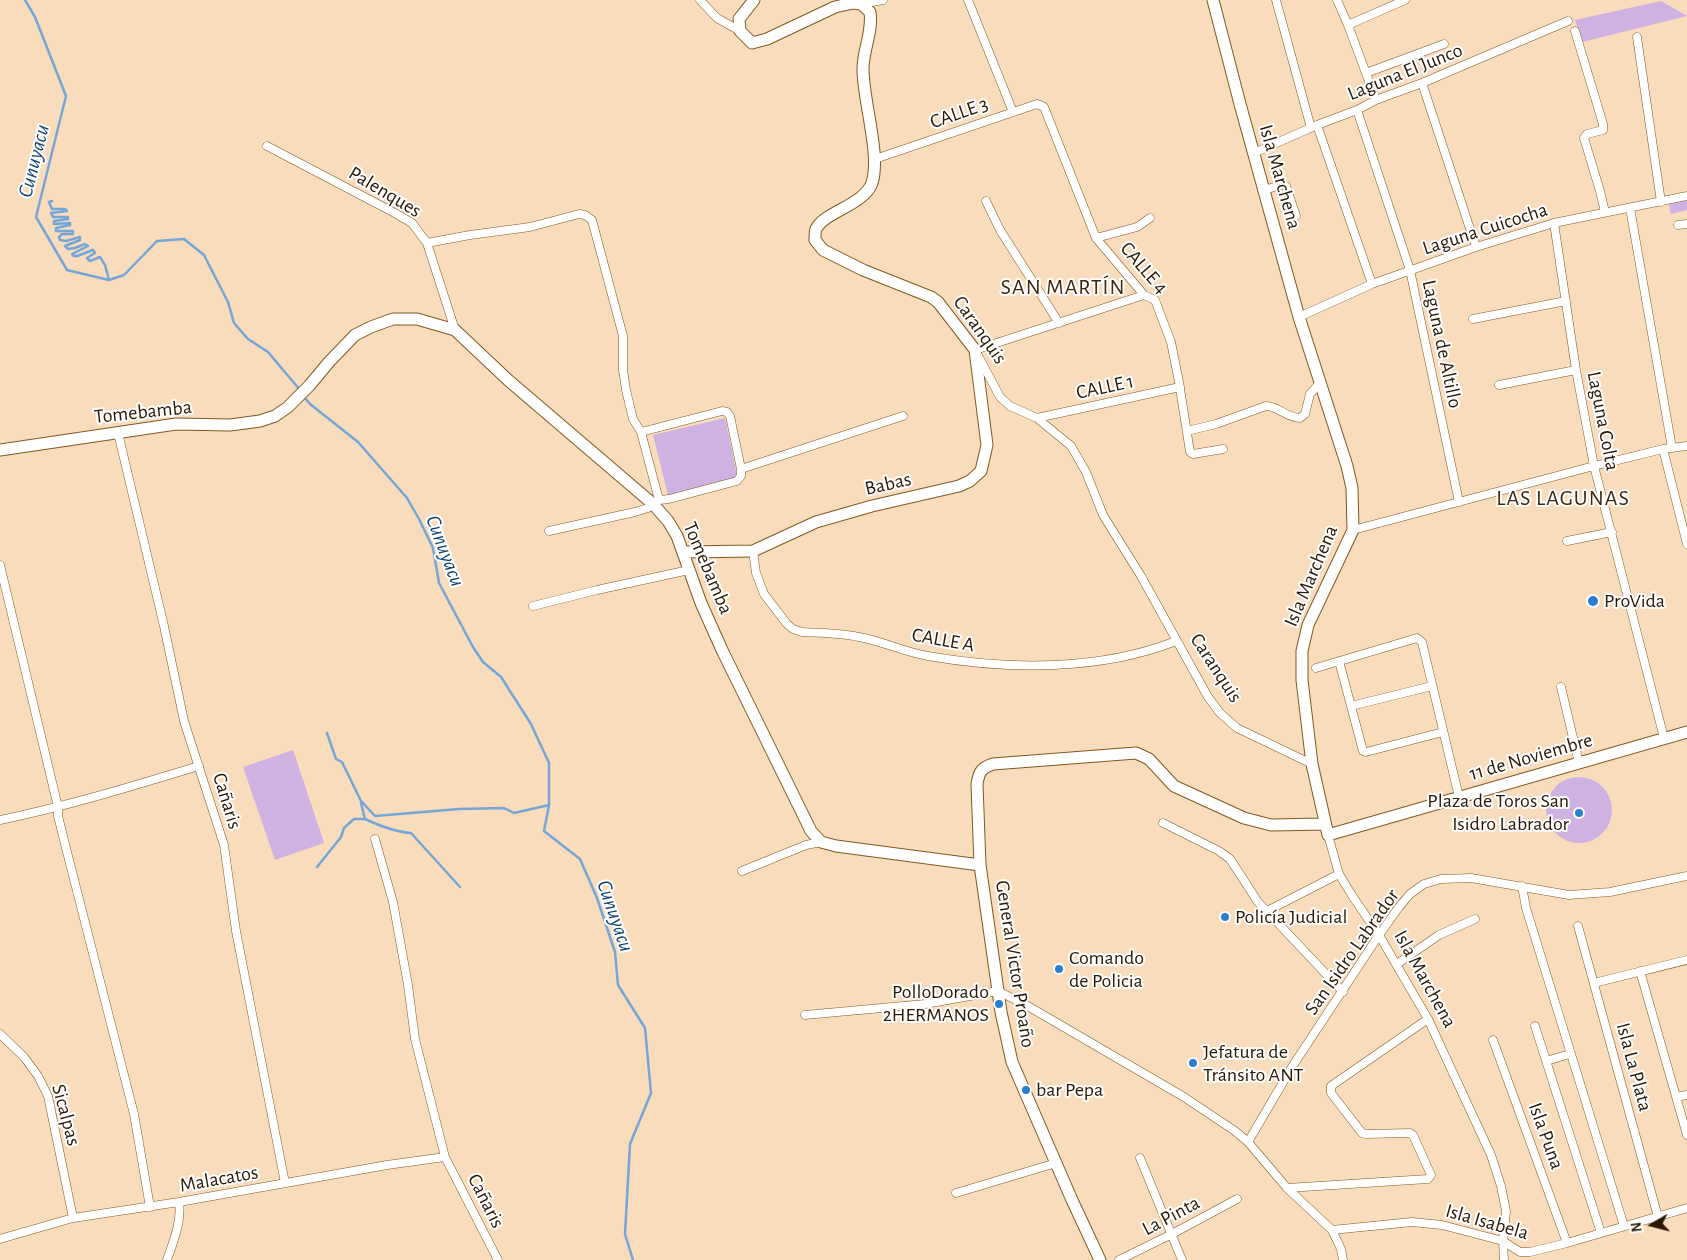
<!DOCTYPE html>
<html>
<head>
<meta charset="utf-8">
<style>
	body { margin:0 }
	#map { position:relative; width:1687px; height:1260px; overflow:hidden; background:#f9dcbc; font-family:"Alegreya Sans",sans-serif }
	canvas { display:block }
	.north { position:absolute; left:1627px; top:1200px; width:50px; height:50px; -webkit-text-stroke:4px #fff; paint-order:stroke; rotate:262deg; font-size:14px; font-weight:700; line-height:20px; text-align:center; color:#291803 }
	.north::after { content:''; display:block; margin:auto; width:18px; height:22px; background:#291803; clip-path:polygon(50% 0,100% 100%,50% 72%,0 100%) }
</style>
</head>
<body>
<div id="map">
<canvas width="1687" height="1260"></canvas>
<div class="north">N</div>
</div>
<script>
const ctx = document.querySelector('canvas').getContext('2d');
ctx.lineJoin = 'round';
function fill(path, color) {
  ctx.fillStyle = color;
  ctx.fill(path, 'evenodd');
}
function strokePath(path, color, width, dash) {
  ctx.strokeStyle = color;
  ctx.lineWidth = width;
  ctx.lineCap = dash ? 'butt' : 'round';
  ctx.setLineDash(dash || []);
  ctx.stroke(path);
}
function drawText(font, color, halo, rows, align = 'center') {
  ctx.font = font + ' "Alegreya Sans",sans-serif';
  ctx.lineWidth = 4;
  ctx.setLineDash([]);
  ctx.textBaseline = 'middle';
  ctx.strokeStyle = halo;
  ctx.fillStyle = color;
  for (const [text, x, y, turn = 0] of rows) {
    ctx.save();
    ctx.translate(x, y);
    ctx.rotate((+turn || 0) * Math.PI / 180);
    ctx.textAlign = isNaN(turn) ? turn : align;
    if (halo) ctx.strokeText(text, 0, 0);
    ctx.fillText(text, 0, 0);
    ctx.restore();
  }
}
fill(new Path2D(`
	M1661,1l26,15 -105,26 -7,-22z
	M1687,193v17l-16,4 -4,-18z
	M725,418l13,62 -69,19 -16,-64z
	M293,750l31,93 -49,17 -32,-93z
	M1546 810a33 33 0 1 1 66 0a33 33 0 1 1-66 0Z`), '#cdb2e2');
strokePath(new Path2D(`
	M25,0l10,17 31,79 -30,121 31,53 42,10 15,-5 33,-34 27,-2 20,16 24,47 6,21 14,16 20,13 32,38
	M52,201l-3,1 3,7h13l2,2 -16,2 2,4h15v2l-14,2v3l16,-1v2l-14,3v3h17v3h-11l-3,3 1,3 6,1 14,-4v3l-15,6 3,3 7,-1 10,-4 3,2 -16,8 2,2h3l16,-6 2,3 -8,5 3,3 10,-4 5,8 4,15
	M304,397l6,7 48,38 49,56 12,21 14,29 6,35 34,64 10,15 18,15 30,47 18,39v42l-5,26 36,28 17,39 18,54 3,33 27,43 6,65 -21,51 -5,90 8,26
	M327,733l9,26 6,3 19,39 14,15 84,-7 45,-1 10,5 35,-8
	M365,819c15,7 30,13 46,14l49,54
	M317,867l24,-30 3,-9 10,-9h11l-4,-16`), '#75a6d8', 2.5);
const street = new Path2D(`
	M700,0l17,18 23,13
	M968,0l45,112
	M1276,0l35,128
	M1337,0l11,25 28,75
	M861,4l22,-4
	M1348,25l57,-25
	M1575,31l28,93v6l-16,4 -3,4 16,53 5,21
	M1637,37l24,165
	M1366,73l78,-29
	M1422,83l54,164
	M1357,110l53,160 49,232
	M1317,125l55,159
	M267,146l126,66 19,11 15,20 28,87
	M1254,153l63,-28 40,-15 19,-10 46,-17 146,-62
	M875,159l162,-55 7,3 52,131 48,57 11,5 16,42 8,40 11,70 3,2 30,-5
	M1264,190l17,-5 5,1 10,30
	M986,201l14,29 59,93
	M1630,208l42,240
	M1554,223l22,147 18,96 70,272
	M1678,225l9,-1
	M1096,238l41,-11 13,-9
	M427,243l43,-8 60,-8 49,-13 6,1 7,5 31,116v34l3,20 7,29 8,13
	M1144,295l-169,55 25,47 10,9 27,12 34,28 15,26 17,43 38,61 67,121 12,16 17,15 75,36
	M1299,317l73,-33 104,-37 78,-24 133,-27
	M1473,319l93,-18
	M1499,385l77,-15
	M1037,418l143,-31
	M1187,431l29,-7 50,-18c12,0 21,12 34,12l5,-4 5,-20 10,-11
	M118,433l46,193 20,95 40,124 12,86 49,252
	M1663,449l24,95
	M741,469l162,-53
	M1353,530l241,-64 69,-17 24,-3
	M549,531l86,-19 13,-4 11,-8 10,-1 68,-18 4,-5v-7l-11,-53 -3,-4 -5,-1 -81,21 18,68
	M1567,541l45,-9
	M753,551l3,22 8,21 23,30 6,5 9,3c18,1 38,1 57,5 23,4 45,15 69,19 80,14 172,15 248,-15
	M0,565l58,242v9l8,32 68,266 16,93
	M533,606l64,-16 92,-20
	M1339,661l24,90 3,1 77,-20
	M1316,668l101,-30 5,4 37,155
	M1561,687l18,76
	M1351,706l81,-20
	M0,820c68,-14 133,-34 199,-54
	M1163,823l56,28 11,8 28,43 85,90
	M1328,835l11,39 14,23 26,38 49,84 63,136 10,31 5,25 -3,30 1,19
	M375,839l18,63 15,83 7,54 30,118 53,103
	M742,871l64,-26 15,-3
	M1522,886l4,22 98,318
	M1267,911l72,-37
	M1578,926l80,291
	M1397,964l42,-29 36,-16
	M1640,971l47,164
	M1594,983l93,-23
	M805,1015l120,-11 73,-13 28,14 158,92 51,34 13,11 39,46 45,42 9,19 2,11
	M1535,1026l66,207
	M0,1034l24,23 14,19 10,20 25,122
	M1493,1040l74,203
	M1546,1061l24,-7
	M1676,1097l11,-2
	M1248,1142l44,-75 87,-132 20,-28 11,-13 14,-10 17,-5 30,-1 98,17 41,-3 77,-16
	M1140,1158l42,102
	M1287,1188l141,-9 3,-4 -18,-40 -3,-2 -44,1 -4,-1 -31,-40v-7l97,-67
	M956,1193l100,-30
	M1332,1230l80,-8 30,3 61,16 17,11h10l37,-9 120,-35
	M0,1239l73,-21 106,-16 208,-37 58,-8
	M167,1260c6,-18 15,-38 12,-58
	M1119,1260l53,-26 65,-35`);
const secondary = new Path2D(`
	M1213,0l27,104 59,213 48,149 5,22 1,42 -45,95 -6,26v29l10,84 16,71 359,-103
	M0,450l176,-26 54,1 30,-4 15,-5 13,-9 21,-21 20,-24 26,-27 16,-8 22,-8h24l38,11 53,50 145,124 15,17 9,15 24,67 21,47 89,181 10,11 15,4 144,19
	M684,552l69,-1 63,-29 56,-16 87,-20 11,-5 11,-10 6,-26 -12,-95 -37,-48 -7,-5 -68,-27 -40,-20 -8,-10c0,-3 0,-9 1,-11 8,-17 48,-24 56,-46 9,-28 -9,-82 -9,-114 0,-20 10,-37 7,-57l-9,-8 -8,-1 -18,4 -68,32 -15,4 -12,-12 -1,-12 15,-19
	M1100,1260l-28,-60 -60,-138 -11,-50 -21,-147 -3,-81c2,-12 4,-16 16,-20l143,-11 13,6 25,27 70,32 27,7 53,-1`);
strokePath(street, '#815720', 9);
strokePath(secondary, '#815720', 13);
strokePath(street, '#fff', 8);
strokePath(secondary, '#fff', 11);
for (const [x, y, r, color] of [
	[1593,601,6,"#2a80ce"],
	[1579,813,5,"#2a80ce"],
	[1225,917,5,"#2a80ce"],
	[1059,969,5,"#2a80ce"],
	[999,1004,5,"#2a80ce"],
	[1193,1063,5,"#2a80ce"],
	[1026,1090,5,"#2a80ce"]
]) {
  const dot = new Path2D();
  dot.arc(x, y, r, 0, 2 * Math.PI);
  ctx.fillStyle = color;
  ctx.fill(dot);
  strokePath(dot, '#fff', 2);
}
drawText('20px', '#291803', '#fff', [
	["Laguna El Junco",1405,72,-22],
	["CALLE 3",959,113,-19],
	["Isla Marchena",1280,177,74],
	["Palenques",385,192,31],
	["Laguna Cuicocha",1485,229,-18],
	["CALLE 4",1144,268,49],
	["Caranquis",980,330,55],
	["Laguna de Altillo",1442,344,78],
	["CALLE 1",1105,387,-12],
	["Tomebamba",143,412,-6],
	["Laguna Colta",1603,421,79],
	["Babas",888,484,-13],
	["Tomebamba",708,568,67],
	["Isla Marchena",1311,576,-67],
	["CALLE A",943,640,10],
	["Caranquis",1216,668,57],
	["11 de Noviembre",1531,757,-16],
	["Cañaris",227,801,73],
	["San Isidro Labrador",1352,952,-55],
	["General Victor Proaño",1015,964,81],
	["Isla Marchena",1425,979,61],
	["Isla La Plata",1634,1067,75],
	["Sicalpas",66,1115,75],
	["Isla Puna",1546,1136,70],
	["Malacatos",219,1179,-10],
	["Cañaris",486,1201,63],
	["La Pinta",1171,1216,-28],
	["Isla Isabela",1487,1222,16]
]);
drawText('20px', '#291803', '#fff', [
	["ProVida",1604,601],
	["Plaza de Toros San",1569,801,"right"],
	["Isidro Labrador",1569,824,"right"],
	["Policía Judicial",1235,917],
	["Comando",1069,958],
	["de Policia",1069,981],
	["PolloDorado",989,992,"right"],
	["2HERMANOS",989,1015,"right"],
	["Jefatura de",1203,1052],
	["Tránsito ANT",1203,1075],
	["bar Pepa",1036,1090]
], 'left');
drawText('italic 21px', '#104574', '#fff', [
	["Cunuyacu",34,161,-76],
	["Cunuyacu",445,551,69],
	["Cunuyacu",615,916,71]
]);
ctx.letterSpacing = '1px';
drawText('22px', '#3e280b', '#fff', [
	["SAN MARTÍN",1063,287],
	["LAS LAGUNAS",1563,498]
]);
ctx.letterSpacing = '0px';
</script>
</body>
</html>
